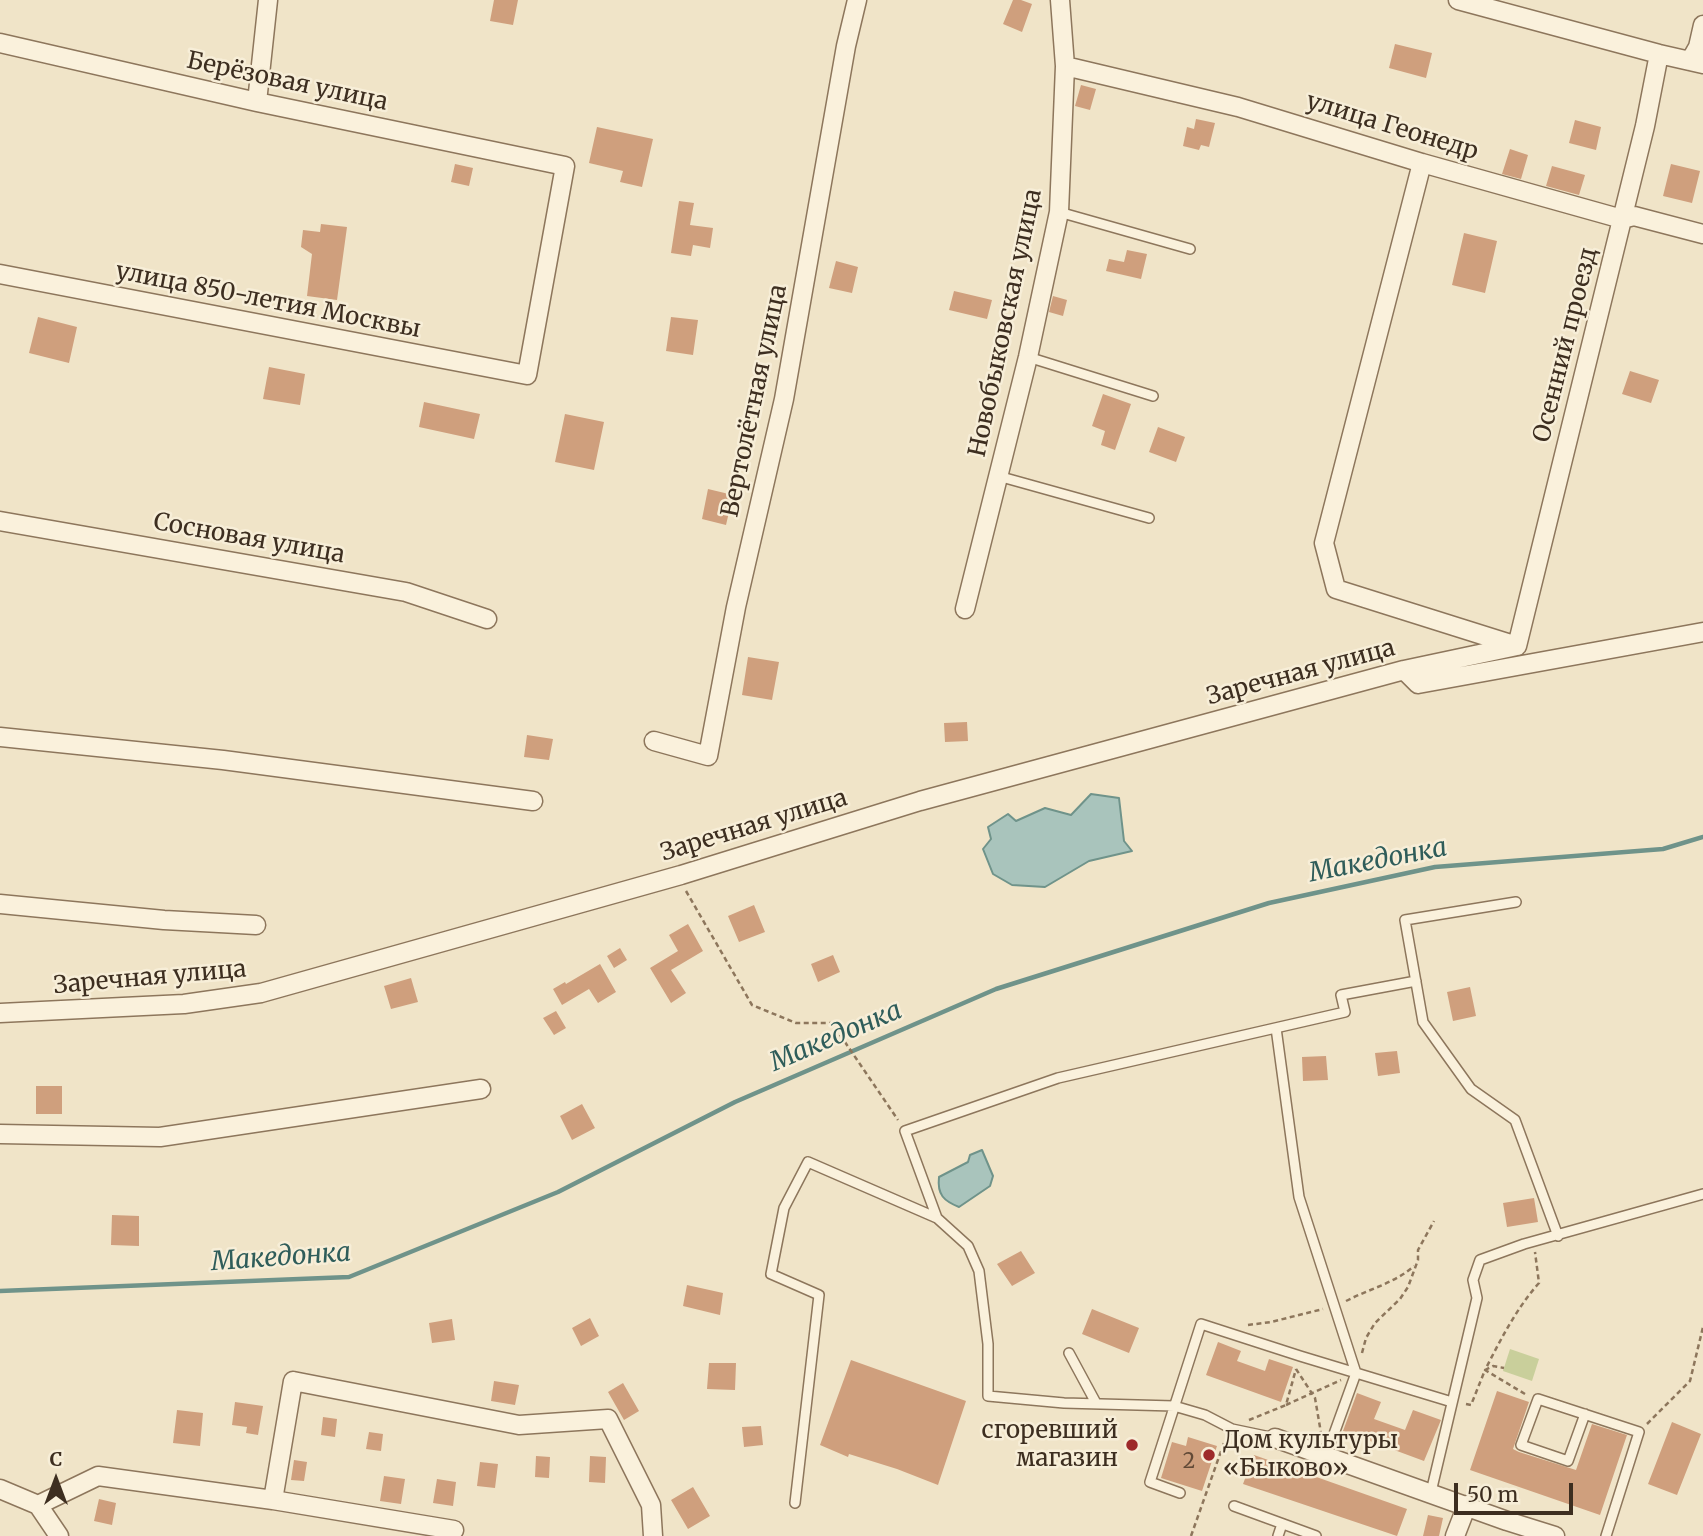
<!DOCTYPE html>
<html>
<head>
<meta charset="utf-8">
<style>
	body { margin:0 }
	#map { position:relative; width:1703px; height:1536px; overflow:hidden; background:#f0e4c8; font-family:Merriweather,serif }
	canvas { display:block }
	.north { position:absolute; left:21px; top:1445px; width:70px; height:70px; -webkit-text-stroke:5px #f7eed8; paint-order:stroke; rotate:0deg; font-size:19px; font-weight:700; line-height:28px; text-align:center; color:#3d2e20 }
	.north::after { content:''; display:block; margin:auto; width:24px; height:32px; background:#3d2e20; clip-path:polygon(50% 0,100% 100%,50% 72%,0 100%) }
	.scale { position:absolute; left:1454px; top:1483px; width:119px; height:32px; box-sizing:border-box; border:4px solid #3d2e20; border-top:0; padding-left:9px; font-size:21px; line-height:24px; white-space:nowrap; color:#3d2e20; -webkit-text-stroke:5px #f7eed8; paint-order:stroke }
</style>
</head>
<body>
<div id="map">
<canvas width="1703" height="1536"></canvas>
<div class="north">С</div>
<div class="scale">50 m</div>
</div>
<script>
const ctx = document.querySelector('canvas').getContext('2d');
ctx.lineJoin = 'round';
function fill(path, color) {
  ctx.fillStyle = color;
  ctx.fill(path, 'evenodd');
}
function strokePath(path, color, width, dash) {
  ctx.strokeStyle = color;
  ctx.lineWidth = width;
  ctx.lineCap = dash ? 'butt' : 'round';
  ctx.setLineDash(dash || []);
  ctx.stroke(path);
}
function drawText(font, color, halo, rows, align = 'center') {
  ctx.font = font + ' Merriweather,serif';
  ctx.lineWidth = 5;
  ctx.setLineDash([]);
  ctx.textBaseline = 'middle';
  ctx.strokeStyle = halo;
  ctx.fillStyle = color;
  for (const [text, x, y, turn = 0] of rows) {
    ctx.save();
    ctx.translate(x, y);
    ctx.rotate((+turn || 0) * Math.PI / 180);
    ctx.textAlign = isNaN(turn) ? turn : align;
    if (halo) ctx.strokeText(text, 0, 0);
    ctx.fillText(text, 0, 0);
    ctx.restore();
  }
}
fill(new Path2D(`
	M1510,1349l29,10 -7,22 -29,-10z`), '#c9cf9b');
const water = new Path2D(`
	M1091,794l28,4 5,43 8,10 -43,10 -44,26 -33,-2 -19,-11 -10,-25 8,-10 -3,-12 20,-13 8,7 29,-13 26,7z
	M982,1150l11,26 -3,10 -31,21c-15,-6 -22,-12 -20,-30l29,-15 2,-7z`);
fill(water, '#a9c4bc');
strokePath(water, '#6f938a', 2);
strokePath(new Path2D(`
	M0,1291l349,-14 209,-85 177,-90 261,-113 273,-86 166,-36 228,-18 40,-12`), '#6f938a', 4.5);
fill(new Path2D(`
	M494,0h24l-5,25 -23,-4z
	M1013,0h8l11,4 -10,28 -19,-8z
	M1395,44l37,9 -6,25 -37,-10z
	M1081,85l15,4 -6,21 -15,-4z
	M1196,119l19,4 -6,24 -8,-2 -2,5 -16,-4 4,-19 7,2z
	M1575,120l26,7 -5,23 -27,-7z
	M597,127l56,12 -11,48 -22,-5 3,-11 -34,-8z
	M1510,149l18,6 -7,24 -19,-5z
	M455,164l18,4 -4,18 -18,-4z
	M1671,164l29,7 -8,32 -29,-7z
	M1552,166l33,9 -6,20 -33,-9z
	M679,201l15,2 -4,22 23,3 -3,20 -17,-3 -2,11 -20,-3z
	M321,224l26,3 -10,73 -30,-4 5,-42 -11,-7 2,-17 17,2z
	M1464,233l33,8 -12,52 -33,-8z
	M1127,250l20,4 -6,25 -35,-8 3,-12 15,3z
	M836,261l22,6 -6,26 -23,-5z
	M954,291l38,9 -5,19 -38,-9z
	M1053,296l14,4 -4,16 -14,-4z
	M38,317l39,10 -8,36 -40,-10z
	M671,317l27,3 -5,35 -27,-4z
	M269,367l36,7 -5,31 -37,-6z
	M1630,371l29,9 -8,23 -29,-9z
	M1103,394l28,10 -16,46 -14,-5 4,-14 -13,-5z
	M424,402l56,12 -6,25 -55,-12z
	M565,414l39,8 -10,48 -39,-8z
	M1158,427l27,10 -9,25 -27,-10z
	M708,489l25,6 -7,30 -24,-6z
	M748,657l31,5 -7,38 -30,-5z
	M967,722l1,19 -23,1 -1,-19z
	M527,735l26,4 -4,21 -25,-3z
	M754,905l11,27 -26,10 -11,-26z
	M688,924l15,27 -32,19 15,23 -15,10 -21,-35 28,-17 -9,-16z
	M620,948l7,12 -13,8 -7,-12z
	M833,955l7,17 -22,10 -7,-18z
	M600,964l16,28 -18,11 -9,-14 -27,16 -9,-16 12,-7 1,2z
	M411,978l7,24 -27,7 -7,-23z
	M1470,987l6,29 -23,5 -6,-29z
	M556,1011l10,17 -12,7 -11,-17z
	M1397,1051l3,22 -22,3 -3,-23z
	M1326,1056l2,24 -25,1 -1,-24z
	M36,1086h26v28h-26z
	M582,1104l13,24 -23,12 -12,-24z
	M1534,1198l4,24 -31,5 -4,-24z
	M112,1215l27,1v30l-28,-1z
	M1021,1251l14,22 -23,13 -15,-22z
	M687,1285l36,8 -3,22 -37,-9z
	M1092,1309l47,19 -10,25 -47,-19z
	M590,1318l9,18 -18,10 -9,-18z
	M452,1319l3,21 -23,3 -3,-20z
	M1218,1342l23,9 -4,10 28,10 4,-12 24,8 -12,35 -75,-27z
	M851,1360l115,41 -28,84 -41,-16 -48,-15 -1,3 -28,-12z
	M709,1363h27l-1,27 -28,-1z
	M494,1381l25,4 -4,20 -24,-4z
	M623,1383l16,28 -15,9 -16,-28z
	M1497,1391l32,11 -16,47 6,3 57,18 16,-46 35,11 -27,80 -130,-45z
	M1357,1393l24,9 -7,17 31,11 8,-20 28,10 -17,41 -81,-30z
	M235,1402l28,4 -5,29 -12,-2 1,-6 -15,-2z
	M177,1410l26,3 -3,33 -27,-3z
	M323,1417l14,2 -2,18 -14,-2z
	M1672,1422l29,12 -24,61 -29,-11z
	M761,1426l2,19 -19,2 -2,-20z
	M369,1432l14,2 -2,17 -15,-2z
	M1188,1437l29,9 -15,45 -41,-13 11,-36 14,4z
	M1254,1455l153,54 -10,27 -154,-52z
	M536,1456l14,1 -1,21 -14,-1z
	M590,1456l16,1 -1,26 -16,-1z
	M294,1460l13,2 -3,19 -13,-1z
	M480,1462l18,2 -3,24 -18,-2z
	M384,1476l21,3 -4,25 -21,-3z
	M437,1479l19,3 -3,24 -20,-3z
	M693,1487l17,29 -22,13 -17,-29z
	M99,1499l17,4 -4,22 -18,-4z
	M1428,1515l15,3 -4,18h-16z`), '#cf9f7d');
const lane = new Path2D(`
	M1059,212l131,37
	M1028,357l125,39
	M998,476l151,42
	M1516,902l-111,18 18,102 48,67 44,31 43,116
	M1276,1028l23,169 57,176 -30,83
	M1069,1353l27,50
	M1585,1414l-17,47 -47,-16 17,-46 101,33 -33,104
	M1275,1438l-43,-9 -27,-14 -31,-9 -110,-3 -76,-7v-52l-9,-73 -11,-25 -31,-28 -32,-87 153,-53 287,-66 -4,-17 75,-14
	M1431,1492l46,-194 -4,-18 7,-20 44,-16 179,-50
	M1180,1493l-30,-11 51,-158 99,32 152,46
	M795,1503l24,-208 -48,-21 13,-66 24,-46 129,56
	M1234,1506l82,30
	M1278,1536l4,-12`);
const street = new Path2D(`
	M1458,0l201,54 44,10
	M0,43l257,59 308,64 -38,209 -527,-101
	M1690,61l8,-14 5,-22
	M1065,66l173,41 184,56 200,56 12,-3 69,18
	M257,102l11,-102
	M1422,163l-98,380 12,46 178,56
	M0,521l406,71 81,27
	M965,609l63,-252 31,-145 6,-146 -5,-66
	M1517,646l128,-520 14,-72
	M1404,670l14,14 285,-52
	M0,737l223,23 310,41
	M654,741l54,15 28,-149 48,-208 62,-353 11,-46
	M0,904l164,16 92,5
	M0,1013l184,-9 77,-11 420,-118 239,-74 484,-131 113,-24
	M0,1134l160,3 321,-48
	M1275,1438l232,83 48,15
	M0,1489l38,16 21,31
	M273,1500l181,30
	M38,1505l60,-29 175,24 20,-119 226,44 89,-6 43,86 2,31
	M1455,1536l12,-31`);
strokePath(lane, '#8d765c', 12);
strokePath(street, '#8d765c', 21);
strokePath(new Path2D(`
	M686,891l66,114 44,18h36l66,97
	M1346,1301c23,-12 49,-18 68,-35
	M1248,1325l23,-3 52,-13
	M1362,1353l4,-15 9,-15 25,-24 8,-12 10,-27v-10l16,-29
	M1296,1369l19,29 6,35
	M1525,1394l-40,-24c16,-31 31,-61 54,-87l-4,-31
	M1466,1404l5,1 14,-35 8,-4 11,2
	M1286,1405l55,-25
	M1249,1420l37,-15 10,-36
	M1647,1424l43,-43 13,-54
	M1191,1536l34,-96`), '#8d765c', 2.5, [5, 3.5]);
strokePath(lane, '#faf1dc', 9);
strokePath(street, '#faf1dc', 18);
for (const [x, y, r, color] of [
	[1132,1445,7,"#9e2a2b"],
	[1209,1455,7,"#9e2a2b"]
]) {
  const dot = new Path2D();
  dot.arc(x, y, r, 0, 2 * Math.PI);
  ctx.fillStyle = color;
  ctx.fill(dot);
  strokePath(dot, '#f7eed8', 2.5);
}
drawText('21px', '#624a37', null, [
	["2",1189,1462]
]);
drawText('24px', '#3d2e20', '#f7eed8', [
	["Берёзовая улица",287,82,12],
	["улица Геонедр",1392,127,17],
	["улица 850-летия Москвы",268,301,11],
	["Новобыковская улица",1006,323,-78],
	["Осенний проезд",1566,345,-76],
	["Вертолётная улица",755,401,-78],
	["Сосновая улица",249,539,10],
	["Заречная улица",1301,673,-15],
	["Заречная улица",754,826,-17],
	["Заречная улица",150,978,-5]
]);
drawText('24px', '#3d2e20', '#f7eed8', [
	["сгоревший",1118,1431],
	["магазин",1118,1459],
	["Дом культуры",1223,1441,"left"],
	["«Быково»",1223,1469,"left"]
], 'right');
drawText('italic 26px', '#2f5d5a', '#f7eed8', [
	["Македонка",1378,861,-11],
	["Македонка",836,1037,-23],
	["Македонка",281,1258,-4]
]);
</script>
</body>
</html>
